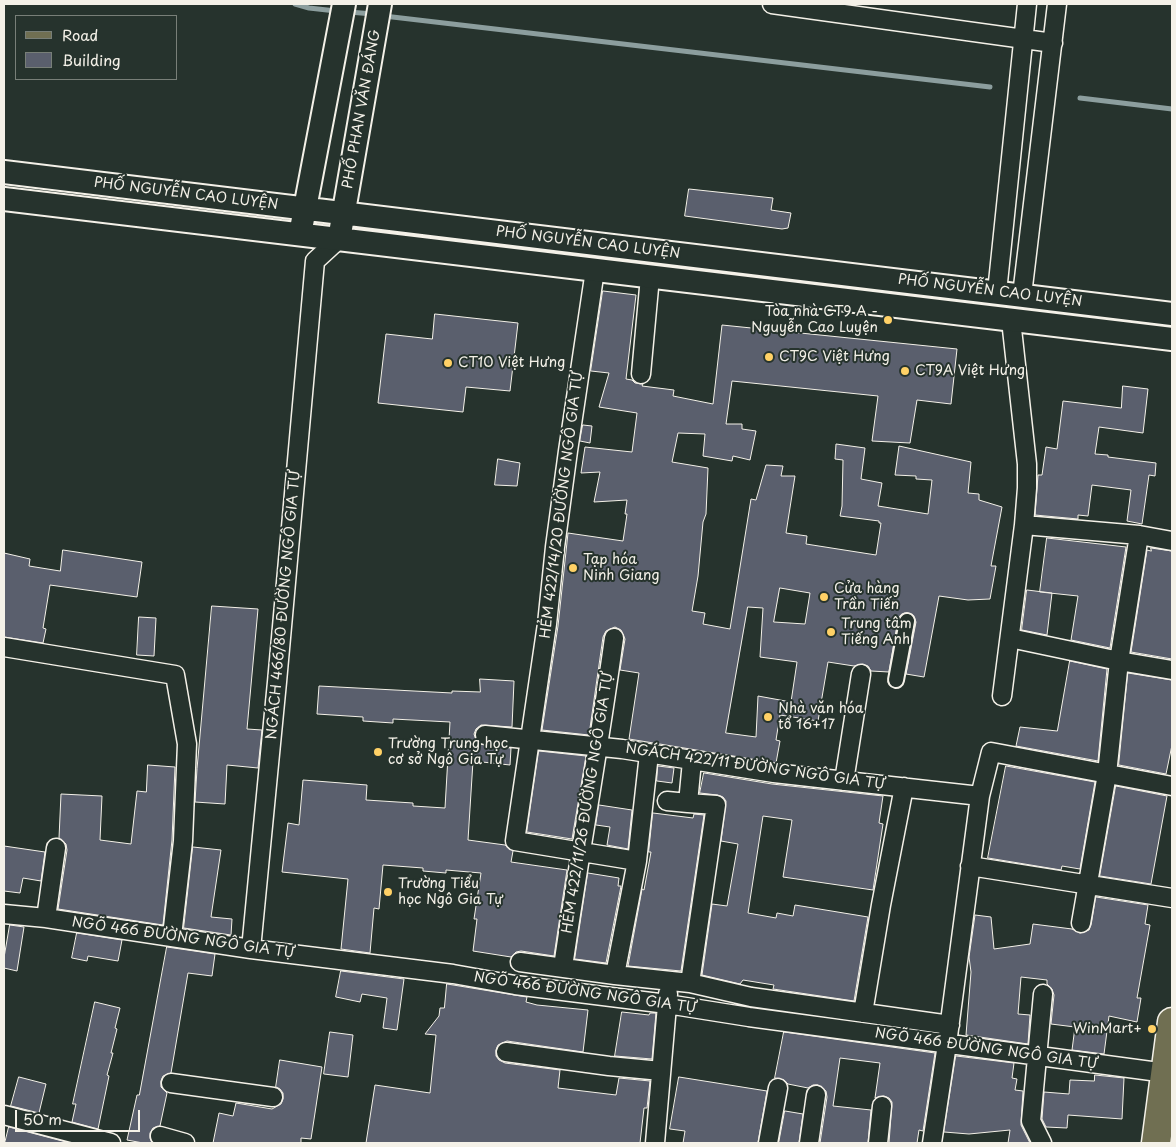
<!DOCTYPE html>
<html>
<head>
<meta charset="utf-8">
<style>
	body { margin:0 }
	#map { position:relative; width:1176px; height:1147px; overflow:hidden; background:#26332d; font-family:"Playpen Sans",sans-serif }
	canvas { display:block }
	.frame { position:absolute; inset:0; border:5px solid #f4f1e8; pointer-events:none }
	.legend { position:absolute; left:15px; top:15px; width:162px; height:65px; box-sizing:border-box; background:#26332d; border:1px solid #787f78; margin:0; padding:6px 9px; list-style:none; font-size:15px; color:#f4f1e8 }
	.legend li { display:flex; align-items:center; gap:10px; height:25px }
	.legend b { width:25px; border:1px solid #787f78 }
	.scale { position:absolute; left:15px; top:1110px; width:125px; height:22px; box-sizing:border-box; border:2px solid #f4f1e8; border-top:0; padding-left:6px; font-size:15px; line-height:18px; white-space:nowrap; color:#f4f1e8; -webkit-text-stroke:4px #26332d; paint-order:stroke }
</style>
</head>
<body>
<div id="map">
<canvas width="1176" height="1147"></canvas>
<div class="frame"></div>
<ul class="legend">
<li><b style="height:6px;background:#706f52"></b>Road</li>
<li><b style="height:14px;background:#5a5f6d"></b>Building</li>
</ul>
<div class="scale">50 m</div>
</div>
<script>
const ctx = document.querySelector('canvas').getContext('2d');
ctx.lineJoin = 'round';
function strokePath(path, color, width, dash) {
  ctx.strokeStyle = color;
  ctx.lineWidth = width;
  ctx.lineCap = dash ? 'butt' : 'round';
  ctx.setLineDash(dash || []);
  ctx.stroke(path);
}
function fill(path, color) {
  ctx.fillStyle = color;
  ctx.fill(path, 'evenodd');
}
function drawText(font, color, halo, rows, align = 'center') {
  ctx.font = font + ' "Playpen Sans",sans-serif';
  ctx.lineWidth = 4;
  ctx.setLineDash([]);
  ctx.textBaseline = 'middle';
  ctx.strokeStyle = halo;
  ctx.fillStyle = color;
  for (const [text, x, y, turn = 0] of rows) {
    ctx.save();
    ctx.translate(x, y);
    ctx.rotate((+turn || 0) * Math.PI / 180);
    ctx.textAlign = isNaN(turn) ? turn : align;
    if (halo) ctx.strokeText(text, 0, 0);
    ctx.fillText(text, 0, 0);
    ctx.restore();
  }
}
strokePath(new Path2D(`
	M295,4l14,4 27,3
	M349,12l24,2
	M384,16l606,71
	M1080,98l92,11`), '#8c9e9e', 5);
const building = new Path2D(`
	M689,189l84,9 -2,12 20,3 -3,15 -6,1 -97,-13z
	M603,291l33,4 -10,84 6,1 3,3 8,1 -1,2 32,4 -1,6 40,8 9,-79 235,24 -6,55 -34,-4 -7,43 -38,-2 6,-45 -146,-15 -6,43h16v5l14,2 -6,29 -17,-4 -1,5 -29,-5 2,-22 -27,-1 -6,29 36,6 -2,46 -3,8 -5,54 -6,35 13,2 -2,11 27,5 21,-130 5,1 10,-35 17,1 -2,10h14l-9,57 21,3 -1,8 70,11 5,-32h-2v-2l-39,-5 2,-10 1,-46 -8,-1 1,-15 29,4 -4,31 21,4 -4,23 50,8 4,-34 -16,-1v-3l-21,-1 4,-29 72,16 -3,31 11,1v6l23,7 -11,59h5l-6,33 -22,1 -29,-4 -15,81 -18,-3 10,-52 -3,-7 -8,-2 -4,2 -3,4 -9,53 -18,-1 -3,-5 -5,-2 -9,2 -26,-4 -10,59 -38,-6 -4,25 4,1 -4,22 -147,-24 10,-66 -19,-3 5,-31 -4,-9 -6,-3 -9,4 -3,6 -14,98 -47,-5 16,-104 10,-93 55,8 4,-27h-2l2,-14 -33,2 6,-30 -19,1 4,-26 47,5 5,-39 -38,-6 10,-34 -18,-2zM780,588l30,5 -5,31 -31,-2zM748,607l15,1 -3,49 37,5 -6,40 -33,-6 -2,41 -30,-4z
	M435,314l83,9 -8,68 -44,-4 -3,25 -85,-9 8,-69 46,5z
	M1123,386l25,3 -5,44 -44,-6 -4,27 13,1v2l48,6 -1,13 -6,-1 -7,49 -15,-3 4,-31 -39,-5 -4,31 -10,-1v4l-43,-4 3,-40h4l4,-28 11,2 6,-48 58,7z
	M583,425l9,1 -2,17 -10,-2z
	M498,459l22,4 -3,23 -22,-1z
	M1047,538l79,9 -16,101 -39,-8 7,-44 -38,-4z
	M1151,548l21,3v108l-41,-7 16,-102 4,1z
	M63,550l79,12 -5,35 -87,-12 -7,43 3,1 -3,14 -39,-6v-84l26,6 -1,7 31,5z
	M1027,590l25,3 -5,42 -25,-5z
	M212,606l46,3 -11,120 15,1 -4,38 -31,-3 -2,39 -30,-2 2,-33z
	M139,617l17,1 -2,38 -17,-1z
	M1070,661l37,8 -9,92 -82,-15 4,-19 37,4z
	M1128,673l44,7v65l-6,29 -47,-9z
	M480,679l34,2 -2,46 -31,-2 -5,4 -2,5 2,6 3,4 32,4 -1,17 -37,-4 -5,79 37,5 8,6 -2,11 56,8 -13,86 -33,-5 -5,1 -5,5 -38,-6 4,-32h-3l7,-46 -35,-3v3l-23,-2v-3l-40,-3 -4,44 -5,-1 -4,45 -29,-4 7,-70 -66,-7 6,-49 11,2 4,-45 64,5 -1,15 47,3v3l32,2 5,-86 -57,-3v4l-30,-2v-4l-46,-3 2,-28 133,7v-2l28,1z
	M539,751l47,5 -14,83 -45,-7z
	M148,765l27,2 -3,73 -9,85 -105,-16 9,-59 -1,-6 -7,-6 2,-44 41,2 -2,44 31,4 6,-53 9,1z
	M658,766l16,2 -2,15 -15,-2z
	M1006,766l89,16 -15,87 -18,-3 -1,4 -73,-12z
	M704,773l68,11 111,12 -4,27 4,1 -10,66 -90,-13 9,-57 -29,-4 -15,97 28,5 1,-5 16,3 2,-11 73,12 -14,84 -81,-12 1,-4 -31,-5 -3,4 -38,-9 10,-71 15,2 11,-62 -17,-3 5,-40 -3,-4 -6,-2 -17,-2z
	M1116,786l51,10 -16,88 -51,-8z
	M599,805l33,5 -4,39 -21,-4 3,-18 -14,-2z
	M653,813l40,5 1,-4 10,1 -23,156 -53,-5 14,-77 2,1 7,-38h-2z
	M4,846l41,6 -4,29 -18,-3 -3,15 -16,-2z
	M193,847l28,3 -10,67 21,2 -1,16 -47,-7z
	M588,873l31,5 -1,8h3l-15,77 -31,-4z
	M1096,897l52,8 -3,19 5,1 -13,73h4l-4,24 -28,-6 -5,38 -32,-4 3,-23 -24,-3 3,-29 -2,-6 -5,-5v-4l-26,-3 -3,37 12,1 -2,29 -62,-9 5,-63 -2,-15 6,-42 16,2 3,32 36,-5 3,-20 39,5 8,4 9,-3 2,-5z
	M10,925l14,2 -7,44 -13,-3v-10z
	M77,933l45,7 -4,21 -30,-5 -1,5 -15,-3z
	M167,947l48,7 -3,22 -24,-3 -17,100 -8,3 -2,5v6l6,6 -7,33 -7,2 -3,5v5l2,5h-9l-16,-3 10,-45h2z
	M341,971l63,8 -7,51 -14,-2 4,-30 -25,-4 -2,8 -24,-5z
	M447,984l80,13 -1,5 11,3 51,5 -5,42 -76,-11 -9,4 -2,5v6l3,4 6,3 55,7 -2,18 58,7 3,-17 31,3 -3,27h-3l-4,35h-274l9,-58 55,8 6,-58 -11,-1 14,-18 1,-8h4z
	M95,1002l25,6 -5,20 2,1 -6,24h2l-6,22 2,1 -11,53 -26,-7 4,-18h-3z
	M622,1012l27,3 1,-2h6l-4,46 -37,-3z
	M330,1032l23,3 -5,42 -24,-3z
	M784,1032l151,21 -12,78 -4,-1 -2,13h-28l3,-41 -3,-4 -5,-2 -9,2 5,-35 -40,-5 -7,48 38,4 -3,33h-48l7,-46 -1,-6 -8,-6h-5l-5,3 -20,-4 -4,-4 -9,-2z
	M956,1056l58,7 -2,15 5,1 -2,11 8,1 -2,34 9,18h-22l2,-13 -41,4 -25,-2z
	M280,1060l42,7 -11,72 -10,-1v5h-88l6,-30 14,3 3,-13 36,6 9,-5 2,-5v-6l-3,-4 -4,-2z
	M1095,1075l29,3 -2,41 -54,-4 -1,13 -21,-1 -4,-8 2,-27 25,2 1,-14 24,1z
	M19,1077l27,7 -7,29 -28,-7z
	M679,1077l88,14 -9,52h-75l2,-12 -15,-2z
	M785,1111l18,3 -4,29h-20z
	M9,1127l61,16h-65z`);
fill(building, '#5a5f6d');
strokePath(building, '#f4f1e8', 1);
const pedestrian = new Path2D(`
	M896,680l11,-59`);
const minor = new Path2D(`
	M772,4l281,39
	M315,261l24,-22
	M595,270l-27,181 -13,96 -8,77 -32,217 122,20
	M997,292l30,-288
	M1022,295l35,-291
	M641,374l9,-97
	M1024,525l115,10 33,6
	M1010,638l109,23 53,9
	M4,647l171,28 12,69 -4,97 -11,95
	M1002,696l22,-171 3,-37v-24l-16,-144
	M485,735l137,14 152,24 206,23
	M844,781l17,-107
	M667,801l21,2
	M970,866l202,32
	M4,914l42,4 205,31 202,25 62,11 152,19 82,13 417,56
	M46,918l10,-70
	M1081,923l26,-149 12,-113 20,-126
	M251,949l26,-267 38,-421
	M520,962l95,13 75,8 61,14 199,28
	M563,967c16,-110 36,-219 51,-329
	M615,975l22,-114 12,-107
	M690,983l26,-178 -28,-2 4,-42
	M863,1013l18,-108 23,-118
	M506,1052l103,14 52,5
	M171,1083l102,14
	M4,1115l107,28
	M160,1136l25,7
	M655,1143l13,-149
	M768,1143l10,-55
	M809,1143l7,-48
	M878,1143l4,-37
	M932,1143l15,-99 33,-248 11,-44 181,34
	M1042,1143l-11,-22 12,-127`);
const tertiary = new Path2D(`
	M4,172l1168,142
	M4,199l1168,140
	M302,224l42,-220
	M341,228l39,-224`);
const primary = new Path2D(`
	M1156,1143l16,-121`);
strokePath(pedestrian, '#f4f1e8', 18);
strokePath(minor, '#f4f1e8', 21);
strokePath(tertiary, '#f4f1e8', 26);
strokePath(primary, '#f4f1e8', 31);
strokePath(pedestrian, '#26332d', 14);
strokePath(minor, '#26332d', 18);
strokePath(tertiary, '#26332d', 22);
strokePath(primary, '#706f52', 28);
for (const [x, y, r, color] of [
	[888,320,5,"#ffd166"],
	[769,357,5,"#ffd166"],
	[448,363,5,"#ffd166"],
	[905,371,5,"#ffd166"],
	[573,568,5,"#ffd166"],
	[824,597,5,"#ffd166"],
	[831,632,5,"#ffd166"],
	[768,717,5,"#ffd166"],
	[378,752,5,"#ffd166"],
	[388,892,5,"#ffd166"],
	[1152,1029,5,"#ffd166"]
]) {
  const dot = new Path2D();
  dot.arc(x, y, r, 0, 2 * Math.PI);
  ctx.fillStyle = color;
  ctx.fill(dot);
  strokePath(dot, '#26332d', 2);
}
drawText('14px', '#f4f1e8', '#26332d', [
	["PHỐ PHAN VĂN ĐÁNG",362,109,-80],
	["PHỐ NGUYỄN CAO LUYỆN",186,194,7],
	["PHỐ NGUYỄN CAO LUYỆN",588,243,7],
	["PHỐ NGUYỄN CAO LUYỆN",990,291,7],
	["HẺM 422/14/20 ĐƯỜNG NGÔ GIA TỰ",562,505,-83],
	["NGÁCH 466/80 ĐƯỜNG NGÔ GIA TỰ",284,605,-85],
	["NGÁCH 422/11 ĐƯỜNG NGÔ GIA TỰ",755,767,8],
	["HẺM 422/11/26 ĐƯỜNG NGÔ GIA TỰ",588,803,-81],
	["NGÕ 466 ĐƯỜNG NGÔ GIA TỰ",183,938,8],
	["NGÕ 466 ĐƯỜNG NGÔ GIA TỰ",585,993,8],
	["NGÕ 466 ĐƯỜNG NGÔ GIA TỰ",986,1049,8]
]);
drawText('14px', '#f4f1e8', '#26332d', [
	["Tòa nhà CT9 A -",878,312,"right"],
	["Nguyễn Cao Luyện",878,328,"right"],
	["CT9C Việt Hưng",779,357],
	["CT10 Việt Hưng",458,363],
	["CT9A Việt Hưng",915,371],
	["Tạp hóa",583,560],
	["Ninh Giang",583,576],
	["Cửa hàng",834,589],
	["Trần Tiến",834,605],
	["Trung tâm",841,624],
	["Tiếng Anh",841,640],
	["Nhà văn hóa",778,709],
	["tổ 16+17",778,725],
	["Trường Trung học",388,744],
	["cơ sở Ngô Gia Tự",388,760],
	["Trường Tiểu",398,884],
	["học Ngô Gia Tự",398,900],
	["WinMart+",1142,1029,"right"]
], 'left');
</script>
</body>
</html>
